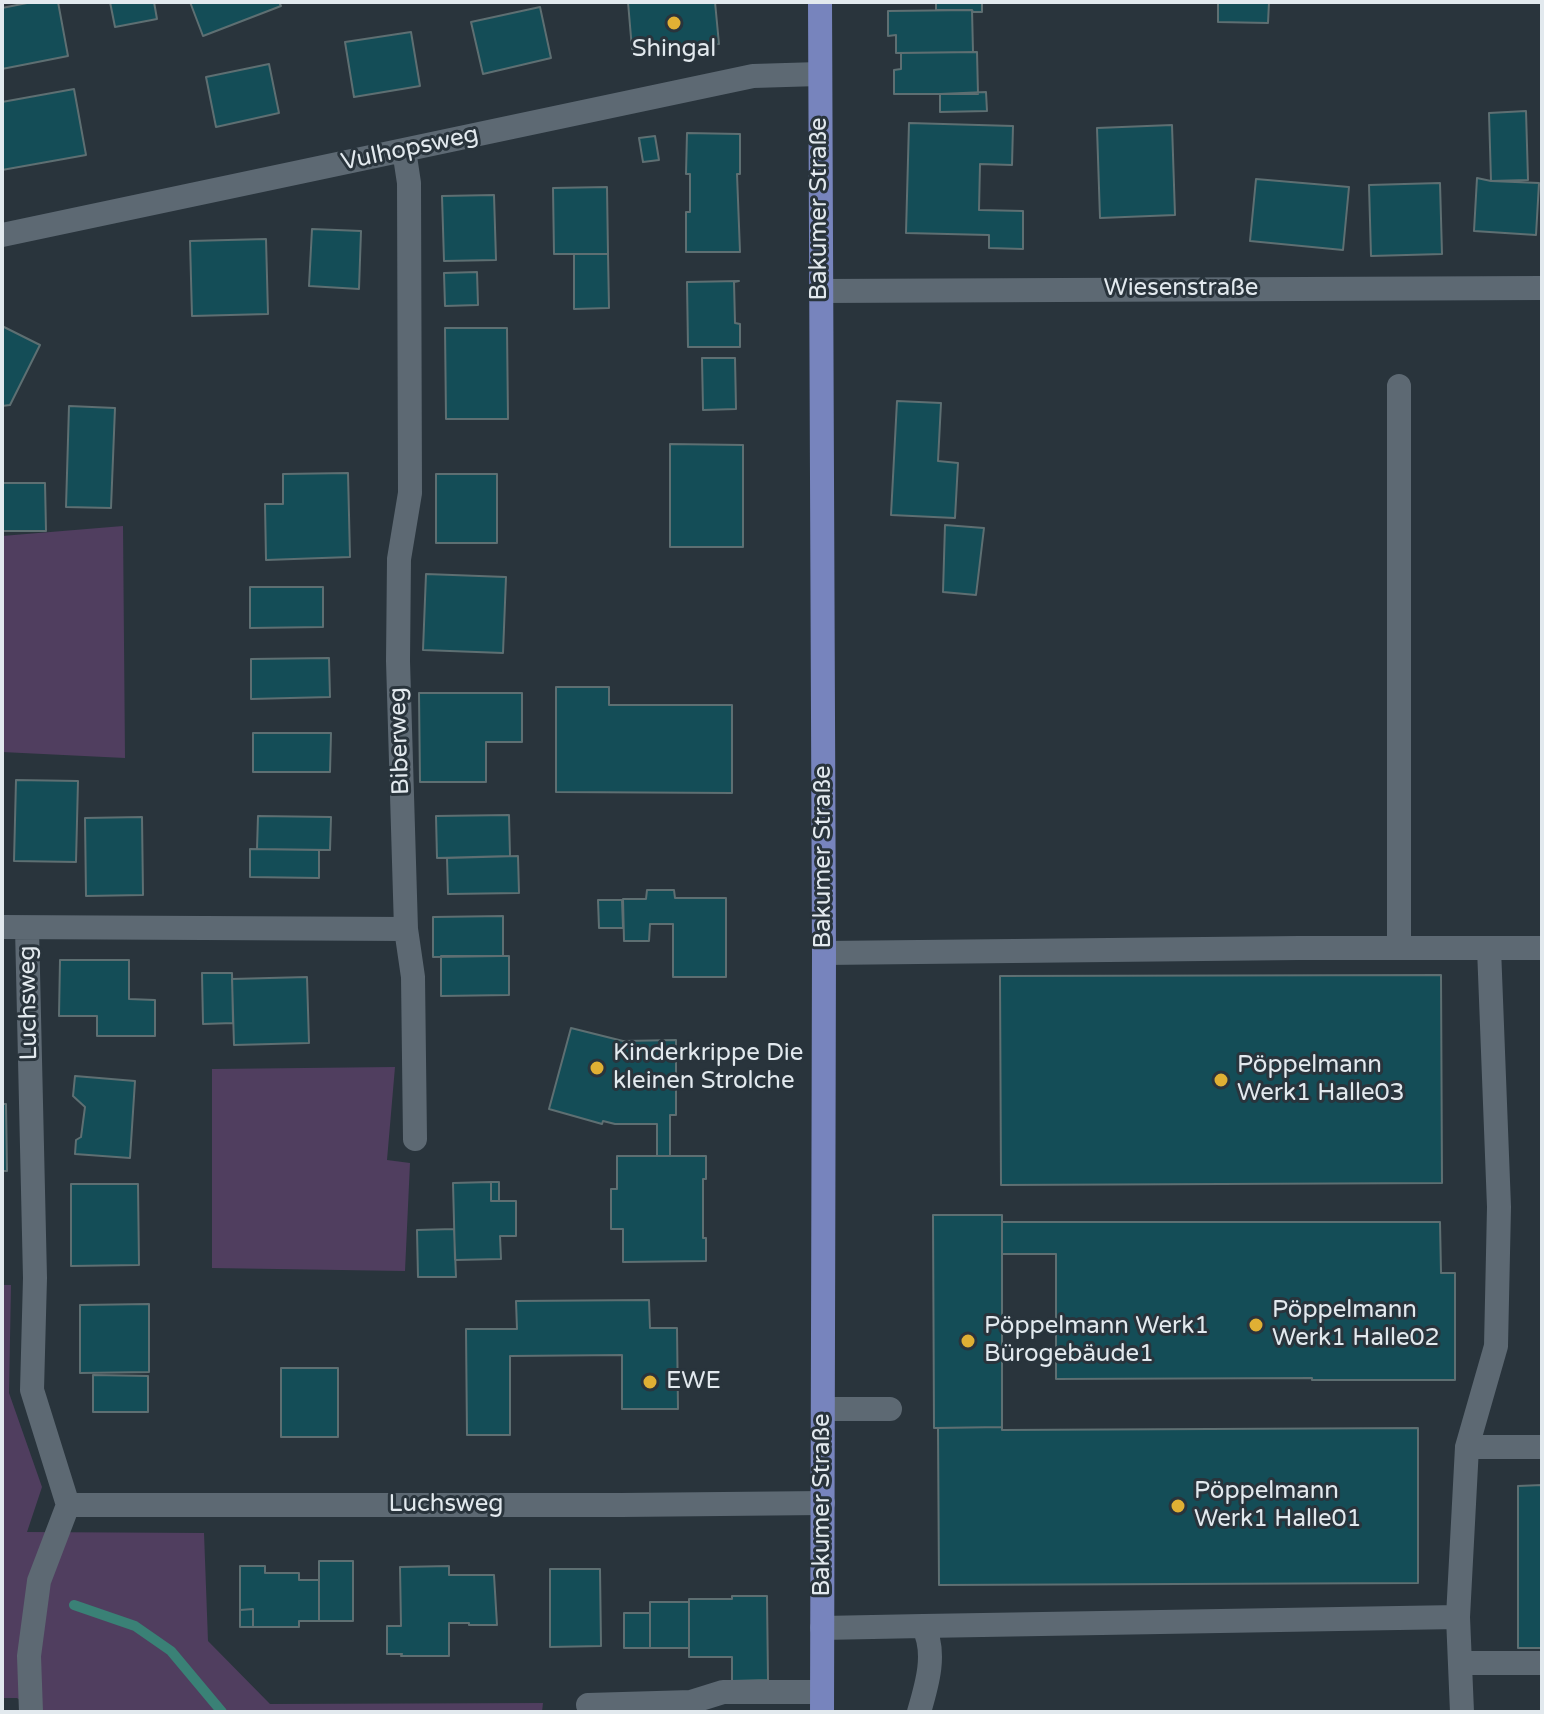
<!DOCTYPE html>
<html>
<head>
<meta charset="utf-8">
<style>
	body { margin:0 }
	#map { position:relative; width:1544px; height:1714px; overflow:hidden; background:#29343c; font-family:"Varela Round",sans-serif }
	canvas { display:block }
	.frame { position:absolute; inset:0; border:4px solid #e2e9ee; pointer-events:none }
</style>
</head>
<body>
<div id="map">
<canvas width="1544" height="1714"></canvas>
<div class="frame"></div>
</div>
<script>
const ctx = document.querySelector('canvas').getContext('2d');
ctx.lineJoin = 'round';
function fill(path, color) {
  ctx.fillStyle = color;
  ctx.fill(path, 'evenodd');
}
function strokePath(path, color, width, dash) {
  ctx.strokeStyle = color;
  ctx.lineWidth = width;
  ctx.lineCap = dash ? 'butt' : 'round';
  ctx.setLineDash(dash || []);
  ctx.stroke(path);
}
function drawText(font, color, halo, rows, align = 'center') {
  ctx.font = font + ' "Varela Round",sans-serif';
  ctx.lineWidth = 6;
  ctx.setLineDash([]);
  ctx.textBaseline = 'middle';
  ctx.strokeStyle = halo;
  ctx.fillStyle = color;
  for (const [text, x, y, turn = 0] of rows) {
    ctx.save();
    ctx.translate(x, y);
    ctx.rotate((+turn || 0) * Math.PI / 180);
    ctx.textAlign = isNaN(turn) ? turn : align;
    if (halo) ctx.strokeText(text, 0, 0);
    ctx.fillText(text, 0, 0);
    ctx.restore();
  }
}
fill(new Path2D(`
	M123,526l2,232 -123,-6v-216z
	M395,1067l-8,93 23,3 -5,108 -193,-3v-199z
	M2,1285h9l-2,108 33,94 -15,45 177,1 4,108 62,63 273,-1 -1,9h-505l-20,-14h-15z`), '#503e5f');
strokePath(new Path2D(`
	M74,1605l61,21 36,25 51,61`), '#3a8176', 10);
const building = new Path2D(`
	M32,2h26l10,54 -66,13v-61z
	M110,2h44l3,17 -42,8z
	M190,2h89l2,4 -78,30z
	M628,2h87l4,42 -87,5z
	M936,2h46v10h-9l-1,-2h-36z
	M1218,2h51l-1,21 -50,-1z
	M540,7l11,51 -68,16 -12,-52z
	M972,10l1,42 -77,1v-18l-8,1v-25z
	M411,32l9,54 -66,11 -9,-55z
	M977,52l1,42h-84v-24l7,-1v-16z
	M269,64l10,49 -63,14 -10,-50z
	M74,89l12,66 -84,15v-68z
	M986,92l1,19 -47,1v-18z
	M1526,111l2,69 -37,1 -2,-68z
	M909,123l104,3 -1,39 -32,-1 -1,46 44,1v38l-34,-1v-13l-83,-2z
	M1172,125l3,90 -75,3 -3,-90z
	M687,133l53,1v40h-3l3,78h-54v-40h4v-38h-4z
	M655,136l4,24 -16,2 -4,-24z
	M1477,178l14,3 48,2 -3,52 -62,-4z
	M1256,179l93,8 -6,63 -93,-9z
	M1440,183l2,71 -71,2 -2,-71z
	M607,187l1,67h-54l-1,-66z
	M494,195l2,65 -52,1 -2,-65z
	M312,229l49,2 -2,58 -50,-3z
	M266,239l2,75 -76,2 -2,-75z
	M574,254h34l1,54 -35,1z
	M477,272l1,33 -33,1 -1,-33z
	M739,281l-5,1 1,41 5,1v23h-52l-1,-65z
	M2,326l38,19 -30,60 -8,1z
	M445,328h62l1,91h-62z
	M702,358h33l1,51 -33,1z
	M897,401l44,2 -3,58 20,2 -3,55 -64,-3z
	M69,406l46,2 -4,100 -45,-1z
	M670,444l73,1v102h-73z
	M348,473l2,84 -84,3 -1,-56h18v-30z
	M436,474h61v69h-61z
	M2,483h43l1,48h-44z
	M945,525l39,3 -8,67 -33,-3z
	M426,574l80,3 -3,76 -80,-3z
	M250,587h73v40l-73,1z
	M329,658l1,39 -79,2v-40z
	M556,687h53v18h123v88l-176,-1z
	M419,693h103v49h-36v40h-66z
	M253,733h78l-1,39h-77z
	M16,780l62,1 -2,81 -62,-1z
	M509,815l1,41 -73,2 -1,-42z
	M258,816l73,1 -1,33 -73,-1z
	M142,817l1,78 -57,1 -1,-78z
	M250,849l69,1v28l-69,-1z
	M518,856l1,37 -71,1 -1,-36z
	M647,890h27l1,8h51v79h-53v-53h-23l-1,17h-25l-1,-42h23z
	M598,900h24l1,28h-24z
	M503,916v40l-70,1v-40z
	M441,956h68v39l-68,1z
	M60,960h69v39l26,1v36h-58v-20h-38z
	M202,973h30l1,50 -30,1z
	M1441,975l1,208 -441,2 -1,-209z
	M307,977l2,66 -75,2 -2,-66z
	M571,1028l52,13 53,-1v75h-6v41h-13v-32h-42l-12,-3 -1,3 -53,-15z
	M75,1076l60,5 -5,77 -55,-4 1,-14 5,-3 4,-30 -12,-11z
	M2,1104h4l1,67h-5z
	M617,1156h89v23h-3v59h3v23l-83,1v-33h-12v-40h6z
	M491,1182v19h25v35h-16l1,23 -46,1 -2,-77z
	M491,1182h8v19h-8z
	M71,1184h67l1,81 -68,1z
	M933,1215h69v212l-68,1z
	M1002,1222h438l1,51h14v107h-143v-2l-256,1v-125h-54z
	M454,1229l2,48h-38l-1,-47z
	M649,1300l1,28h27l1,81h-56v-54l-112,1v79h-43l-1,-106h51l-1,-28z
	M149,1304v68l-69,1v-68z
	M281,1368h57v69h-57z
	M93,1375l55,1v36h-55z
	M1002,1427v3l416,-2v155l-479,2 -1,-157z
	M1542,1485v163h-24v-162z
	M319,1561h34v60h-34z
	M240,1566h25v7h34v7h20v41h-20v6h-46v-18l-13,1z
	M449,1566v9h45l3,50h-28v-2h-20v33h-48l1,-2h-15v-28h14l-1,-59z
	M550,1569h50l1,77 -51,1z
	M732,1596h35l1,84 -36,1v-24h-43v-58h43z
	M650,1602h39v46h-39z
	M253,1609v18h-13v-17z
	M624,1613h26v35h-26z`);
fill(building, '#144d57');
strokePath(building, '#5e6f72', 2);
strokePath(new Path2D(`
	M2,235l751,-159 66,-2
	M821,291l721,-3
	M2,927l404,2 -8,-268 1,-102 11,-66 -1,-310 -5,-33
	M27,928l8,350 -3,112 36,115 -29,76 -10,75 2,56
	M406,929l7,48 2,162
	M1399,948v-562
	M824,953l475,-5h243
	M823,1409h67
	M1467,1447h75
	M68,1505h553l202,-2
	M923,1626l535,-9
	M822,1628l101,-2c14,26 4,59 -4,86
	M1460,1663h82
	M588,1705l103,-3 32,-10h99
	M1462,1712l-4,-95 9,-170 29,-101 3,-139 -10,-259`), '#5d6973', 24);
strokePath(new Path2D(`
	M820,2l4,951 -2,759`), '#7784bd', 24);
for (const [x, y, r, color] of [
	[674,23,8,"#e0b034"],
	[597,1068,8,"#e0b034"],
	[1221,1080,8,"#e0b034"],
	[1256,1325,8,"#e0b034"],
	[968,1341,8,"#e0b034"],
	[650,1382,8,"#e0b034"],
	[1178,1506,8,"#e0b034"]
]) {
  const dot = new Path2D();
  dot.arc(x, y, r, 0, 2 * Math.PI);
  ctx.fillStyle = color;
  ctx.fill(dot);
  strokePath(dot, '#29343c', 3);
}
drawText('24px', '#e2e9ee', '#29343c', [
	["Shingal",674,50,"center"],
	["Kinderkrippe Die",613,1054],
	["kleinen Strolche",613,1082],
	["Pöppelmann",1237,1066],
	["Werk1 Halle03",1237,1094],
	["Pöppelmann",1272,1311],
	["Werk1 Halle02",1272,1339],
	["Pöppelmann Werk1",984,1327],
	["Bürogebäude1",984,1355],
	["EWE",666,1382],
	["Pöppelmann",1194,1492],
	["Werk1 Halle01",1194,1520]
], 'left');
drawText('24px', '#e2e9ee', '#29343c', [
	["Vulhopsweg",410,149,-12],
	["Bakumer Straße",820,209,-90],
	["Wiesenstraße",1181,289],
	["Biberweg",400,741,-92],
	["Bakumer Straße",824,857,-90],
	["Luchsweg",29,1003,-91],
	["Luchsweg",446,1505],
	["Bakumer Straße",823,1505,-90]
]);
</script>
</body>
</html>
